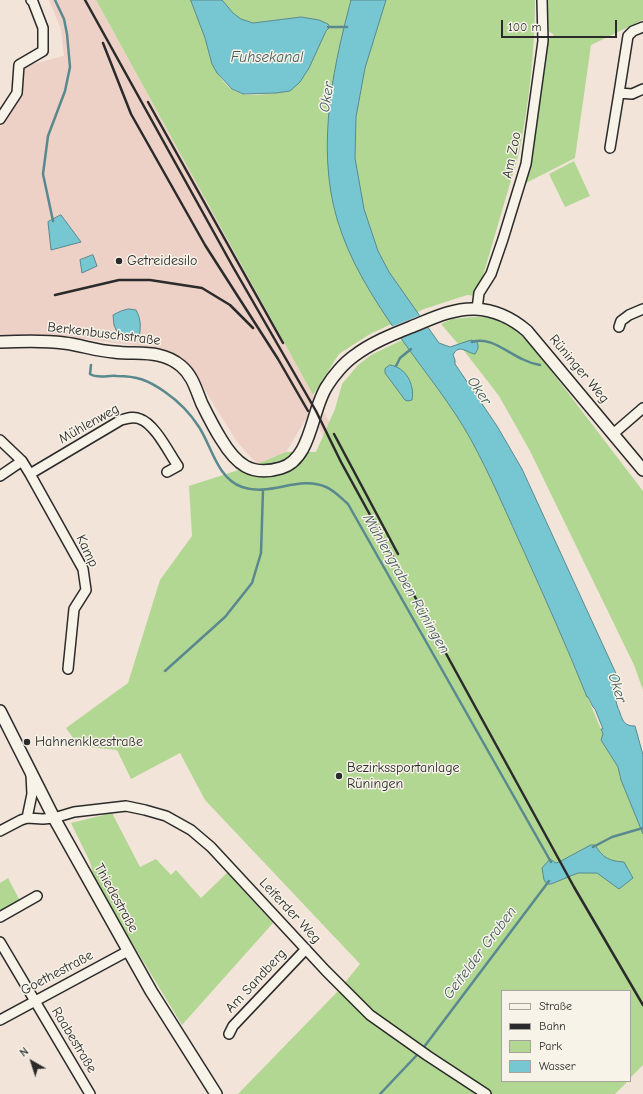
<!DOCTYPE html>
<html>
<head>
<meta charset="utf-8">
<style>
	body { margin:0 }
	#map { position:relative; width:643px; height:1094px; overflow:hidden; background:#f2e4d9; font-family:"Comic Neue",sans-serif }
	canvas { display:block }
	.legend { position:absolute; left:501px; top:990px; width:130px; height:92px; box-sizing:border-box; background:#f7f3e8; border:1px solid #a5a39c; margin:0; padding:5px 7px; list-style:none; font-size:12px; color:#2b2b2b }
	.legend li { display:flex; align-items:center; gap:8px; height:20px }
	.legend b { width:20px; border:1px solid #a5a39c }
	.north { position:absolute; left:12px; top:1042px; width:40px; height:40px; -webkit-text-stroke:3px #f7f3e8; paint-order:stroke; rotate:321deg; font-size:11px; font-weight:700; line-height:16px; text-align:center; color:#2b2b2b }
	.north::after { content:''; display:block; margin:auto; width:14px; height:18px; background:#2b2b2b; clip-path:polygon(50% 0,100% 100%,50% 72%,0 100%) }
	.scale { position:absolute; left:501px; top:20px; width:116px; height:18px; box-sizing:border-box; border:2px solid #2b2b2b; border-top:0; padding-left:5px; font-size:12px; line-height:14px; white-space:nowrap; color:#2b2b2b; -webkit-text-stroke:3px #f7f3e8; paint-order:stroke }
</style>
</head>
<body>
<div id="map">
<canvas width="643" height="1094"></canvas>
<ul class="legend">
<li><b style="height:5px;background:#f7f3e8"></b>Straße</li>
<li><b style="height:5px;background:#2b2b2b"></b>Bahn</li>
<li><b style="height:11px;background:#b1d793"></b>Park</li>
<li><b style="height:11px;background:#77c7d2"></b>Wasser</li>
</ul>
<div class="north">N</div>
<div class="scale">100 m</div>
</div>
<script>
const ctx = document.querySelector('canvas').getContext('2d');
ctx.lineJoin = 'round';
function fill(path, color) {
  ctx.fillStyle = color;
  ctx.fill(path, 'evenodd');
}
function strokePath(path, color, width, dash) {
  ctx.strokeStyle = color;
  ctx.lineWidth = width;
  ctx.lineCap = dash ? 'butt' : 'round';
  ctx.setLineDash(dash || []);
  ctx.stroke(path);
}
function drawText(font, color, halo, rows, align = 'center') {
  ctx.font = font + ' "Comic Neue",sans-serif';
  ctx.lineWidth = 3;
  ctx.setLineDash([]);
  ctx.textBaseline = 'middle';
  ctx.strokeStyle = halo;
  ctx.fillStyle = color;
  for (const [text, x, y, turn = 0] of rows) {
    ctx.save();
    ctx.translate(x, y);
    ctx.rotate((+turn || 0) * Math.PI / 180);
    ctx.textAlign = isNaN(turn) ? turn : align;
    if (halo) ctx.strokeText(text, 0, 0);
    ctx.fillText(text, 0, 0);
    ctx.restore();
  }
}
fill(new Path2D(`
	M49,0h47l217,395 25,41 292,555 -320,-579 -24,40 -29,12 -20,-22 -49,-79 -36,-15 -88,-12 -64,2v-211l19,-34 2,-26 43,-11 -3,-27z`), '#edd1c7');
fill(new Path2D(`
	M96,0h95c4,12 10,25 14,38 6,21 12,48 37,56 9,2 24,0 34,-1l54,-66 -2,-3 -9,-4 -18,-3 -48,6 -12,-4 -8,-6 -11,-13h313c0,51 -6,103 -16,153l-42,143 -10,-1 -43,14 -54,25 -31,20 -26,41z
	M545,0h98v20l-52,25 -16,113 -53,27 12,-40 14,-107 6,-3 -8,-6z
	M574,161l16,35 -25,11 -16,-33z
	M473,317c6,0 13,0 19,1 16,4 30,18 41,29l110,144v199l-9,-25 -104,-214 -31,-55 -34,-44 -24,-28 11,-5z
	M402,340l52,70 17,29 25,50 67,150 40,95 -2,6 17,27 3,13 22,54v231l-13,13v-87h-128v90h126l-13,13h-377l100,-103 22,-27 -155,-164 -25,-47 -49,26 -14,-29 -38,-4 -13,-18 62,-45 32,-103 32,-44 -3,-50 68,-22 29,-12h30l19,-43 7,-25 16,-19 13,-10z
	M112,813l28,54 16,-8 15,16 5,-5 25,28 26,-25 46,50 -91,102 -59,-97 -28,-47 -5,-19 -19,-39z
	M8,878l12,23 -20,12v-30z`), '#b1d793');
const water = new Path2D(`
	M191,0h31l11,13 8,6 12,4 48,-6 18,3 9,4 2,3 -4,4 -17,37 -9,14 -10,9 -14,2 -33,1 -11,-5 -15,-16 -5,-9 -7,-26z
	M351,0h35l-21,68 -9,49 -1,41 9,51 14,42 11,21 50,71 11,4 21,-7 6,2c2,5 1,7 -2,12 -8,-1 -16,-11 -22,1l2,5v4l42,62 25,43 97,211c-6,13 -4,21 1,33 3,9 5,13 15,13l8,29v79l-22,-54 -3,-13 -17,-27 2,-6 -2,-5h2l-8,-20 -2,-2 -5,-10h-1c-19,-48 -40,-94 -61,-141 -18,-39 -35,-80 -56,-118 -19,-34 -43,-63 -65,-94 -24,-34 -49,-71 -63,-110 -28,-75 -11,-159 9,-234z
	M61,215l20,27 -30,8 -3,-28z
	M93,255l4,11 -15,7 -2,-13z
	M129,309l7,1c5,9 5,17 3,27l-21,-3 -4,-9 -1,-10 8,-4z
	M390,365c16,2 25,20 22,35l-4,1 -3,-1 -20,-27v-4z
	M591,845h4c8,13 14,16 29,17l9,16 -14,11 -22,-16h-19l-27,11h-4l-3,-4 -2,-12 8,-9 6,4 3,-1z`);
fill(water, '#77c7d2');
strokePath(water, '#59898f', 1);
fill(new Path2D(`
	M421,315l9,12 -31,12 -8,-12z`), '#f2e4d9');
strokePath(new Path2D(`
	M328,27h19
	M53,221l-10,-47 5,-38 17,-45 5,-24 -3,-33 -3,-15 -9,-19
	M472,342c18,-6 34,10 50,17 6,3 12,5 18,6
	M91,365l-1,9c8,5 18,1 27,2 20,0 31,4 48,16 13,9 25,21 34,35 13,20 18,51 43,60 28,10 57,-12 84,0 9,4 15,11 22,17l203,358
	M396,366l4,-8 11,-9
	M165,671l60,-54 27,-34 9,-30 2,-63
	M593,847l19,-10 31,-9
	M424,1047l125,-166
	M380,1094l36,-38`), '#59898f', 2.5);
const minor = new Path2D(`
	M619,93l9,-57 5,-5 10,-4
	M0,119l17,-26 2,-28 24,-14v-23l-10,-26 -2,-2
	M610,148l9,-55 13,1 11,-5
	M477,309l2,-16 12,-19 12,-35 23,-75 17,-123 -1,-41
	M619,327l2,-6 8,-6 14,-6
	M613,434l30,-26
	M0,440l22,21 8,13 53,95 3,21 -12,19 -6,60
	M30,474l91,-54c7,-2 13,-4 19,-1 15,5 29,34 38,47l-11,6
	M0,476l22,-15
	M27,818l5,-24 -1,-20
	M0,831l21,-11 6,-2 16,1 11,-1 20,-6 52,-6 19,4 21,6 25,14 20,17 115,124 44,44 58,41 58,38
	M0,917l37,-21
	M0,942l90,152
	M0,1020l128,-69
	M229,1034l4,-8 73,-77`);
const tertiary = new Path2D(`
	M0,342c21,-1 43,-2 64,1 17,2 33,8 50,9 24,3 47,-3 67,14 12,10 15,24 21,38 6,12 12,24 19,35 15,25 30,38 60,29 31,-9 30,-58 46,-82 6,-10 17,-23 27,-30 17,-13 37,-21 57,-29 20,-8 42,-19 64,-18 20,1 37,9 52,22l116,139
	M0,711l54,107 97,173 65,103`);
strokePath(minor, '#2b2b2b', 12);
strokePath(tertiary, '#2b2b2b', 14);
strokePath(minor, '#f7f3e8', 9);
strokePath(tertiary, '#f7f3e8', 11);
strokePath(new Path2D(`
	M85,0l148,267 83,144 25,51 233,425 69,118
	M103,43l28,71 74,131 73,114 30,52
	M148,102l135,241
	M55,295l64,-15h31l52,8 28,17 23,23
	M334,434l64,120`), '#2b2b2b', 2.5);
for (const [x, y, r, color] of [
	[119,261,4,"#2b2b2b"],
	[27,742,4,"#2b2b2b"],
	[339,776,4,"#2b2b2b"]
]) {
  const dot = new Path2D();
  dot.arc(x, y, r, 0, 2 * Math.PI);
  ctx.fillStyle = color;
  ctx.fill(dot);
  strokePath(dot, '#f7f3e8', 1.5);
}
drawText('14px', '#2b2b2b', '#f7f3e8', [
	["Am Zoo",512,155,-78],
	["Berkenbuschstraße",104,334,7],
	["Rüninger Weg",579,369,50],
	["Mühlenweg",89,424,-29],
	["Kamp",87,551,65],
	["Thiedestraße",116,898,61],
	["Leiferder Weg",290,911,47],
	["Goethestraße",57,973,-28],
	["Am Sandberg",256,981,-47],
	["Raabestraße",74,1040,59]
]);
drawText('14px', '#2b2b2b', '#f7f3e8', [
	["Getreidesilo",127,261],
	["Hahnenkleestraße",35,742],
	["Bezirkssportanlage",347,768],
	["Rüningen",347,784]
], 'left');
drawText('italic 15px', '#425a5d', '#f7f3e8', [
	["Fuhsekanal",267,58],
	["Oker",327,97,-81],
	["Oker",479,391,56],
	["Mühlengraben Rüningen",406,584,60],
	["Oker",617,688,72],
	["Geitelder Graben",480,953,-53]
]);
</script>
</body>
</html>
